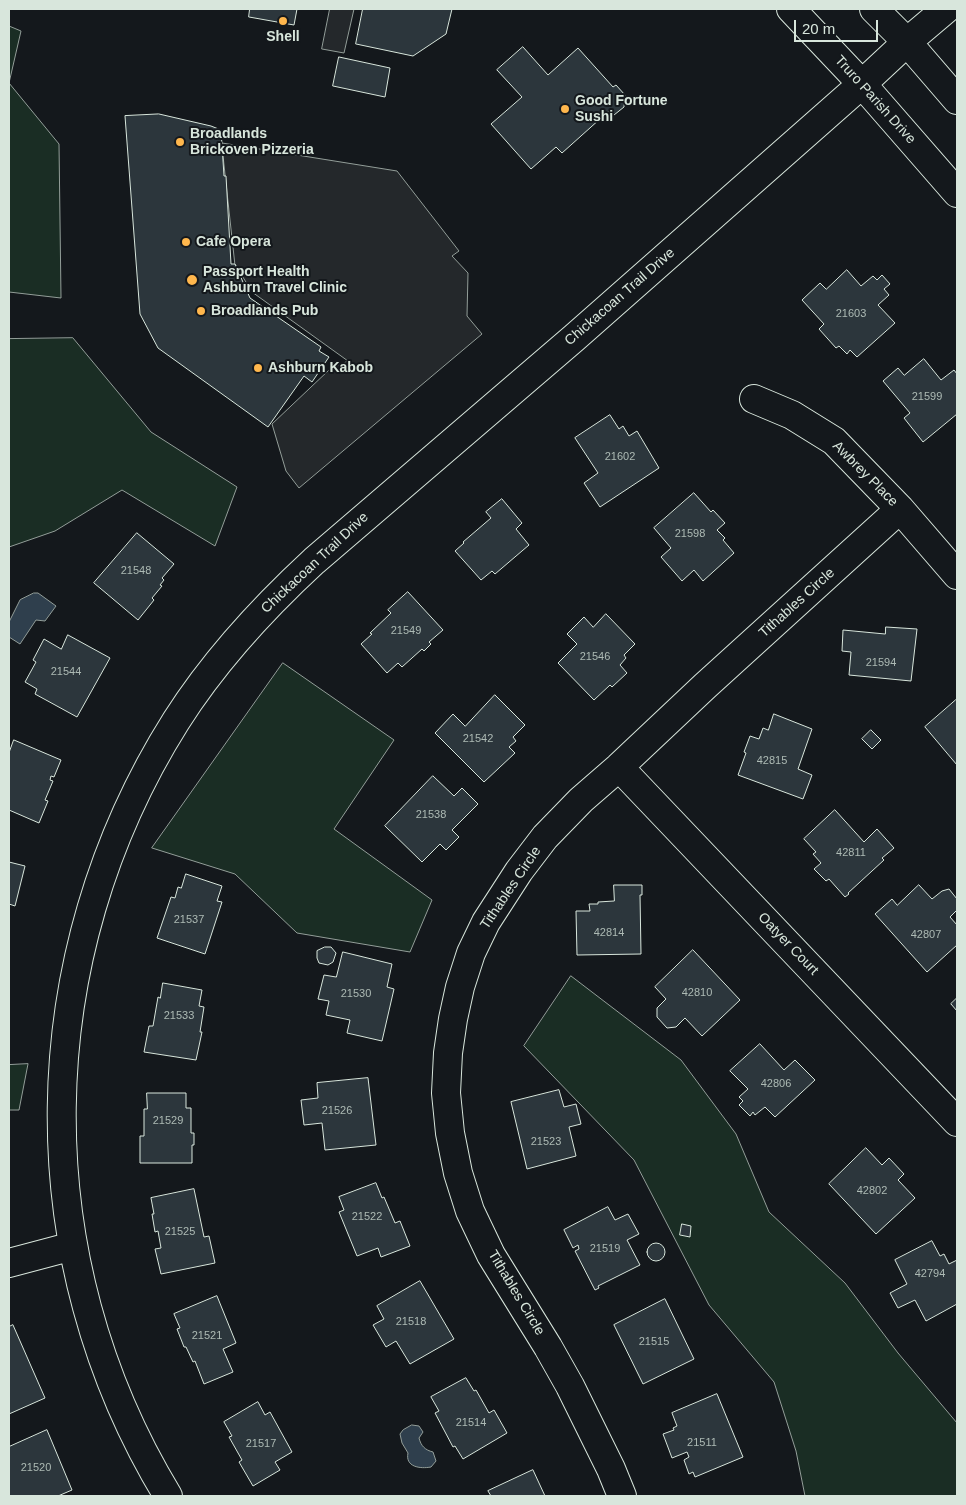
<!DOCTYPE html>
<html>
<head>
<meta charset="utf-8">
<style>
	body { margin:0 }
	#map { position:relative; width:966px; height:1505px; overflow:hidden; background:#14181c; font-family:Arial,sans-serif }
	canvas { display:block }
	.frame { position:absolute; inset:0; border:10px solid #d8e6dc; pointer-events:none }
	.scale { position:absolute; left:794px; top:20px; width:84px; height:22px; box-sizing:border-box; border:2px solid #d8e6dc; border-top:0; padding-left:6px; font-size:15px; line-height:18px; white-space:nowrap; color:#d8e6dc; -webkit-text-stroke:4px #14181c; paint-order:stroke }
</style>
</head>
<body>
<div id="map">
<canvas width="966" height="1505"></canvas>
<div class="frame"></div>
<div class="scale">20 m</div>
</div>
<script>
const ctx = document.querySelector('canvas').getContext('2d');
ctx.lineJoin = 'round';
function fill(path, color) {
  ctx.fillStyle = color;
  ctx.fill(path, 'evenodd');
}
function strokePath(path, color, width, dash) {
  ctx.strokeStyle = color;
  ctx.lineWidth = width;
  ctx.lineCap = dash ? 'butt' : 'round';
  ctx.setLineDash(dash || []);
  ctx.stroke(path);
}
function drawText(font, color, halo, rows, align = 'center') {
  ctx.font = font + ' Arial,sans-serif';
  ctx.lineWidth = 4;
  ctx.setLineDash([]);
  ctx.textBaseline = 'middle';
  ctx.strokeStyle = halo;
  ctx.fillStyle = color;
  for (const [text, x, y, turn = 0] of rows) {
    ctx.save();
    ctx.translate(x, y);
    ctx.rotate((+turn || 0) * Math.PI / 180);
    ctx.textAlign = isNaN(turn) ? turn : align;
    if (halo) ctx.strokeText(text, 0, 0);
    ctx.fillText(text, 0, 0);
    ctx.restore();
  }
}
const green = new Path2D(`
	M9,26l12,5 -12,52 50,61 2,154 -52,-6z
	M73,338l78,94 86,55 -22,59 -93,-56 -67,41 -46,16v-208z
	M283,663l111,77 -60,89 98,71 -22,52 -113,-19 -62,-59 -83,-26z
	M571,976l110,84 55,74 33,78 76,71 53,70 59,70v73h-152l-9,-45 -22,-69 -65,-77 -75,-145 -110,-114z
	M28,1064l-9,46h-10v-45z`);
fill(green, '#1a2d24');
strokePath(green, '#939e99', 1);
const parking = new Path2D(`
	M330,9h24l-10,44 -22,-4z
	M222,143l175,28 62,80 -7,5 16,17 -1,43 15,18 -183,154 -13,-17 -14,-47 57,-54 19,-9 -96,-69 -17,-28z`);
fill(parking, '#24282b');
strokePath(parking, '#939e99', 1);
const water = new Path2D(`
	M34,593h4l18,13 -11,15 -9,-1 -16,24 -11,-7v-15l11,-22z
	M412,1425l7,1 4,6 -4,6c2,8 6,12 14,14l3,9 -5,6c-11,2 -26,0 -23,-14l-6,-10 -2,-9 3,-4z`);
fill(water, '#2f3f4d');
strokePath(water, '#939e99', 1);
const building = new Path2D(`
	M250,9h47l-3,16 -45,-8z
	M363,9h89l-6,25 -33,22 -57,-12z
	M523,47l25,28 30,-27 35,39 3,-2 9,10 -1,12 -10,8 -4,-5 -48,43 -6,-6 -25,22 -40,-45 31,-27 -25,-27z
	M339,57l51,11 -5,29 -52,-11z
	M159,114l52,12 10,4 3,46h2l5,88h4l15,34 71,49 -2,4 10,6 -17,25 -8,-6 -36,51 -110,-79 -18,-34 -15,-198z
	M847,270l14,16 12,-10 4,4 5,-5 8,9 -6,5 5,6 -11,10 17,18 -38,34 -7,-7 -3,4 -8,-8 -3,2 -17,-19 5,-5 -22,-24 18,-17 6,6z
	M924,359l17,21 13,-10 3,4v40l-34,28 -19,-24 6,-5 -27,-32 15,-13 6,7z
	M610,415l9,14 4,-3 6,10 8,-5 22,37 -59,39 -16,-24 14,-10 -23,-35z
	M694,493l17,19 2,-2 12,13 -8,7 8,8 -2,2 11,13 -31,28 -9,-11 -12,11 -21,-24 10,-9 -17,-20z
	M502,499l20,24 -6,6 13,16 -34,29 -3,-3 -11,9 -26,-29 9,-8 -1,-1 28,-24 -5,-6z
	M137,533l37,31 -12,14 2,2 -4,5 2,1 -10,12 2,2 -16,20 -44,-37z
	M408,592l35,38 -14,12 2,2 -7,7 -2,-2 -20,18 -4,-4 -11,10 -26,-29 11,-10 -2,-1 21,-20 -3,-3z
	M606,614l29,30 -11,11 2,3 -6,7 7,8 -15,14 -2,-2 -16,15 -36,-37 19,-19 -10,-10 17,-17 9,10z
	M886,627l31,2 -6,52 -62,-6 2,-23 -9,-1 1,-21 42,4z
	M68,635l42,23 -33,59 -42,-23 2,-5 -12,-7 11,-20 -3,-2 11,-21 17,10z
	M495,695l30,30 -12,12 3,4 -7,6 6,6 -31,29 -49,-49 18,-19 12,12z
	M956,700l1,1v64l-32,-38z
	M774,714l38,15 -14,40 14,6 -9,24 -65,-24 8,-22 -2,-1 6,-16 9,3 4,-11 5,2z
	M871,730l10,10 -9,9 -10,-10z
	M14,740l47,20 -7,17 -3,-1 -1,4 3,1 -8,19 3,1 -9,22 -30,-13v-57z
	M433,776l21,20 8,-8 16,16 -26,26 7,7 -13,13 -6,-6 -18,18 -37,-36z
	M835,810l29,32 13,-13 17,19 -12,10 2,2 -36,33 1,1 -4,3 -16,-18 -3,2 -12,-12 7,-6 -8,-9 3,-2 -12,-13z
	M9,862l16,4 -10,40 -6,-2z
	M186,874l36,12 -5,15 5,1 -17,52 -48,-16 14,-41 4,1 3,-11 3,1z
	M614,885h28v10h-2l1,59 -64,1 -1,-44h14l-1,-7h9v-2l16,-1z
	M919,885l13,14 10,-8 7,-2 8,10v11l-7,7 7,8v20l-30,27 -52,-58 17,-15 5,6z
	M325,947h6l5,6 -3,9 -5,3 -9,-2 -2,-5v-7z
	M693,950l47,50 -38,36 -17,-18 -9,9 -9,1 -10,-11v-9l9,-9 -11,-12z
	M343,952l49,12 -5,23 7,2 -12,52 -35,-8 3,-13 -24,-5 3,-14 -11,-2 6,-24 12,2z
	M163,983l39,7 -3,16 5,1 -4,25h2l-6,28 -52,-8 5,-26h4l5,-29 2,1z
	M957,998v13l-6,-7z
	M760,1044l24,26 11,-10 20,20 -40,37 -10,-10 -10,8 -2,-3 -3,4 -11,-11 4,-4 -4,-4 9,-8 -18,-18z
	M368,1078l8,67 -51,5 -3,-27 -18,2 -3,-25 17,-2 -1,-15z
	M559,1090l5,17 12,-3 5,20 -12,3 7,29 -49,13 -16,-67z
	M147,1093h39v15h5v25h3v12h-2v18h-52v-27h4v-27h3z
	M866,1148l16,17 7,-7 15,16 -6,6 17,18 -39,36 -47,-50z
	M376,1183l6,15 2,-1 11,26 5,-2 10,25 -29,11 -3,-9 -21,8 -18,-44 5,-2 -5,-13z
	M194,1189l10,48 5,-1 6,27 -54,11 -6,-25 6,-1 -3,-17 -3,1 -3,-18h2l-3,-16z
	M608,1207l7,13 13,-6 11,20 -12,6 13,25 -42,21 1,2 -4,2 -20,-39 4,-2 -1,-4 -5,3 -9,-18z
	M682,1224l9,2 -1,11 -10,-2z
	M932,1241l8,15 4,-2 5,10 8,-4v44l-31,17 -11,-21 -17,8 -8,-15 17,-9 -12,-24z
	M647 1252a9 9 0 1 1 18 0a9 9 0 1 1-18 0Z
	M420,1281l34,58 -44,25 -14,-23 -10,6 -13,-22 11,-6 -7,-13z
	M217,1296l19,47 -13,6 10,23 -29,12 -9,-23 -2,1 -7,-15h-2l-7,-18 3,-1 -6,-14z
	M665,1299l29,60 -51,25 -29,-59z
	M13,1325l32,73 -36,16v-87z
	M466,1378l8,13 2,-1 13,23 5,-3 13,23 -44,26 -8,-13 -2,1 -18,-34 4,-2 -8,-14z
	M717,1394l26,63 -48,20 -2,-5 -4,2 -5,-14 5,-3 -2,-5 -15,6 -9,-24 11,-4 -1,-2 4,-2 -5,-13z
	M258,1402l7,13 5,-3 22,40 -17,10 5,8 -27,16 -14,-24 3,-2 -13,-23 3,-1 -8,-14z
	M47,1430l25,60 -14,6h-49v-49z
	M533,1470l12,26h-54l-3,-5z`);
fill(building, '#2c363c');
strokePath(building, '#d8e6dc', 1);
const minor = new Path2D(`
	M791,9l71,75 95,109
	M874,9l33,33 50,58
	M754,399l38,16 42,26 66,68 57,66
	M619,767l338,355
	M9,1263l64,-17
	M168,1496c-145,-238 -141,-539 8,-775 38,-60 86,-112 138,-160l260,-223 288,-254 45,-42 39,-33
	M622,1496l-11,-27 -41,-83 -22,-39 -57,-92 -21,-44 -12,-38 -8,-40 -4,-40 2,-40 5,-34 7,-32 11,-34 15,-31 33,-51 26,-34 36,-37 38,-33 86,-81 195,-177`);
strokePath(minor, '#d8e6dc', 30);
strokePath(minor, '#14181c', 28);
for (const [x, y, r, color] of [
	[283,21,5,"#ffb74d"],
	[565,109,5,"#ffb74d"],
	[180,142,5,"#ffb74d"],
	[186,242,5,"#ffb74d"],
	[192,280,6,"#ffb74d"],
	[201,311,5,"#ffb74d"],
	[258,368,5,"#ffb74d"]
]) {
  const dot = new Path2D();
  dot.arc(x, y, r, 0, 2 * Math.PI);
  ctx.fillStyle = color;
  ctx.fill(dot);
  strokePath(dot, '#14181c', 2);
}
drawText('11px', '#adbab4', null, [
	["21603",851,314],
	["21599",927,397],
	["21602",620,457],
	["21598",690,534],
	["21548",136,571],
	["21549",406,631],
	["21546",595,657],
	["21594",881,663],
	["21544",66,672],
	["21542",478,739],
	["42815",772,761],
	["21538",431,815],
	["42811",851,853],
	["21537",189,920],
	["42814",609,933],
	["42807",926,935],
	["42810",697,993],
	["21530",356,994],
	["21533",179,1016],
	["42806",776,1084],
	["21526",337,1111],
	["21529",168,1121],
	["21523",546,1142],
	["42802",872,1191],
	["21522",367,1217],
	["21525",180,1232],
	["21519",605,1249],
	["42794",930,1274],
	["21518",411,1322],
	["21521",207,1336],
	["21515",654,1342],
	["21514",471,1423],
	["21511",702,1443],
	["21517",261,1444],
	["21520",36,1468]
]);
drawText('bold 14px', '#d8e6dc', '#14181c', [
	["Shell",283,37,"center"],
	["Good Fortune",575,101],
	["Sushi",575,117],
	["Broadlands",190,134],
	["Brickoven Pizzeria",190,150],
	["Cafe Opera",196,242],
	["Passport Health",203,272],
	["Ashburn Travel Clinic",203,288],
	["Broadlands Pub",211,311],
	["Ashburn Kabob",268,368]
], 'left');
drawText('14px', '#d8e6dc', '#14181c', [
	["Truro Parish Drive",875,100,48],
	["Chickacoan Trail Drive",620,297,-41],
	["Awbrey Place",865,474,45],
	["Chickacoan Trail Drive",315,563,-43],
	["Tithables Circle",797,603,-42],
	["Tithables Circle",511,888,-56],
	["Oatyer Court",788,944,46],
	["Tithables Circle",516,1293,59]
]);
</script>
</body>
</html>
